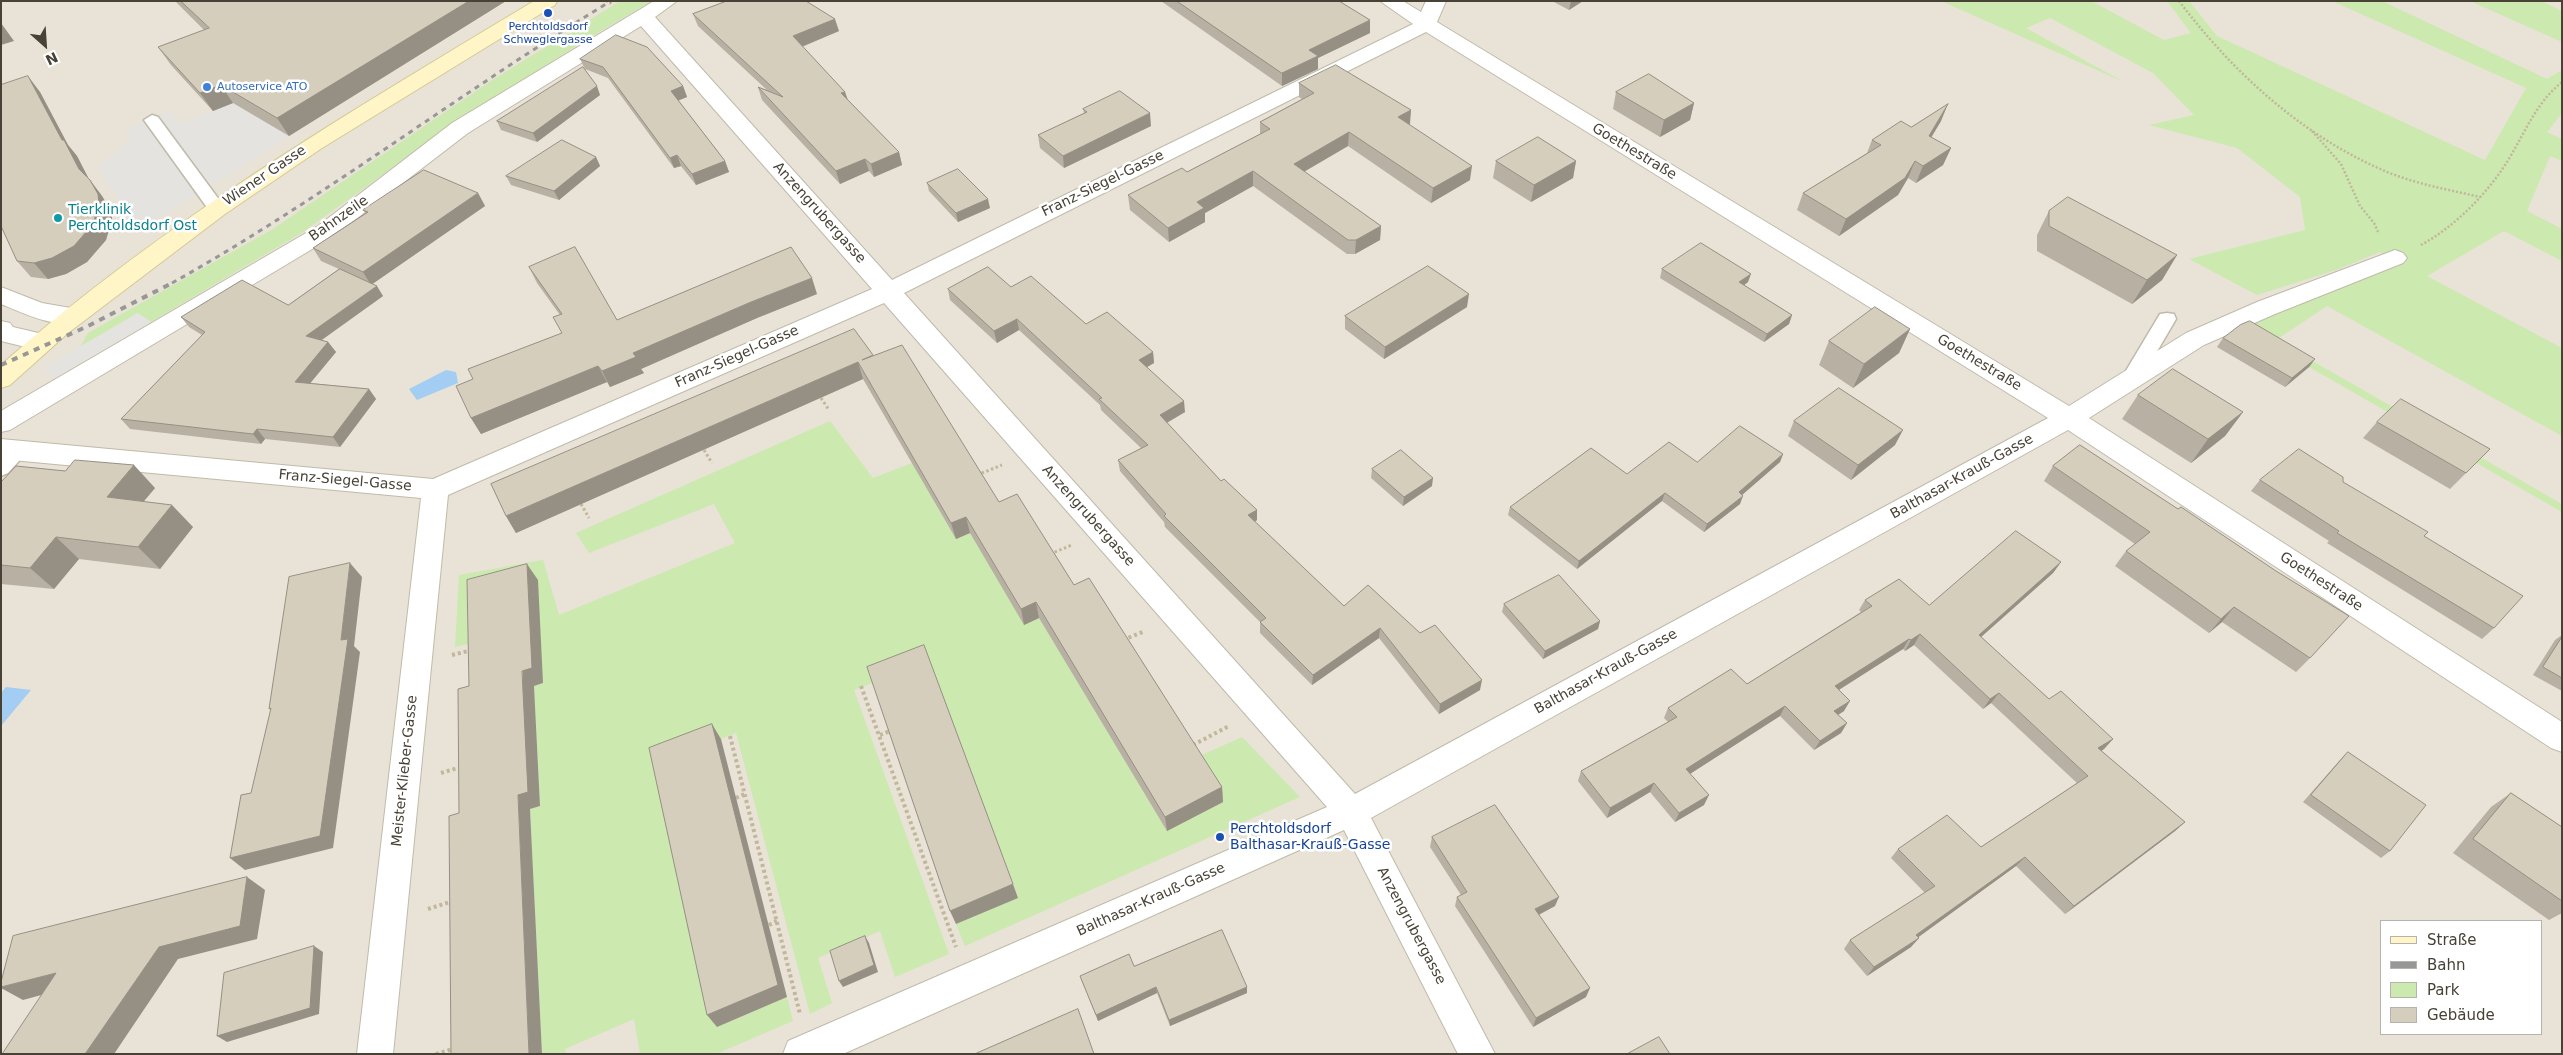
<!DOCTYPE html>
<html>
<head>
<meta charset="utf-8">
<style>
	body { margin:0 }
	#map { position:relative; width:2563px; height:1055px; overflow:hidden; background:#f4f1e8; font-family:"DejaVu Sans",sans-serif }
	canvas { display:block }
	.frame { position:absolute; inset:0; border:2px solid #484236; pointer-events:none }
	.legend { position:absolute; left:2380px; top:920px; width:162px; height:115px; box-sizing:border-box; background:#fff; border:1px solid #b6b3af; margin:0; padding:6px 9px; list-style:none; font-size:15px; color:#484236 }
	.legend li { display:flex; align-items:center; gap:10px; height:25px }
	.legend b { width:25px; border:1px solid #b6b3af }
	.north { position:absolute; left:20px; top:20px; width:50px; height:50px; -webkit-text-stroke:4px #fff; paint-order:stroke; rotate:154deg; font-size:14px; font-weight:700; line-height:20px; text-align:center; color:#484236 }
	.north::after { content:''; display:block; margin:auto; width:18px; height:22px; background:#484236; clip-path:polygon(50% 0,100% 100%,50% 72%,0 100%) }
</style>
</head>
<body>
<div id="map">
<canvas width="2563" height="1055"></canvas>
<div class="frame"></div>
<ul class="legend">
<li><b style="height:6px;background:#fff5c7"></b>Straße</li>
<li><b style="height:6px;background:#979797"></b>Bahn</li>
<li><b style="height:14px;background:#cce9b0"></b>Park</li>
<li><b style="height:14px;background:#d6cebd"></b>Gebäude</li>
</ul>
<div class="north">N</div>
</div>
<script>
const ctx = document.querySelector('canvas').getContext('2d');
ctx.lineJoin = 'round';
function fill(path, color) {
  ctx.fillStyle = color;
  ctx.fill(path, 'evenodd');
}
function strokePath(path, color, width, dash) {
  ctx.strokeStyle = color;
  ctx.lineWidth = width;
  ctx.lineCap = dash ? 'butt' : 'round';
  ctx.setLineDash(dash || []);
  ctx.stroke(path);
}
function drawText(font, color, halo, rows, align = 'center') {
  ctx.font = font + ' "DejaVu Sans",sans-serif';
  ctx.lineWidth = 5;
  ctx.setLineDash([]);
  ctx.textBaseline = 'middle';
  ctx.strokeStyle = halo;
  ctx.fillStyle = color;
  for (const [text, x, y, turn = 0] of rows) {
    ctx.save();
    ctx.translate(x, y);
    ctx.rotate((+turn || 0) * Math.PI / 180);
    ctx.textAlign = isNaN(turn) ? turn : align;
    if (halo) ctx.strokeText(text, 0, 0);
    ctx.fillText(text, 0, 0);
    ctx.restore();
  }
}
fill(new Path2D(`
	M1,1h2561v1053h-2561zM2382,921h160v113h-160z`), '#e8e3d6');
fill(new Path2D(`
	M620,1h32l-63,37 -137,87 -149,107 -152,90 -13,-9 -57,33 7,-13 185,-104 218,-148z
	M1941,1h150l73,39 27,-7 -24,-32h22l28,35 268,124 41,-72 -194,-87h50l165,78 15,-9v43l-15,19 15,7v22l-12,-5 -23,55 35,18v32l-58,-30 -77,45 135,72v88l-235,-130 -51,34 286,164v8l-321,-184 155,-63 -16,-13 -44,18 -79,25 -68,-36 116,-29 -5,-33 -63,-49 -88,-23 45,-10 -41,-42 -103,-55 -24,10 98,54z
	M2470,1h71l21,10v31z
	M830,421l43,57 39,-15 44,76 14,-6 54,91 15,-6 128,213 28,-73 47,-21 58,60 -335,149 -9,-22 62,-27 -89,-236 -75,29 95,264 -54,23 -15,-46 -62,27 14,45 -22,11 -74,-281 -77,30 58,264 70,-30 6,24 -77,33h-76l-6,-35 -69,30 1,5h-24l-12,-245 10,-3 -6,-120 9,-3 -63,-42 -25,6 4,-72 84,-15 16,55 176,-72 -21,-39 -125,49 -13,-20z`), '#cce9b0');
fill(new Path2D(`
	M242,99l22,22 25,15 -149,94 -43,-63 35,-27 -7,-11 46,-18 10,13z
	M138,313l13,9 -96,56 -13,-9z`), '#e5e3e0');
fill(new Path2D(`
	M446,370l10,2 2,11 -41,17 -8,-11z
	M6,687l25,3 -30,36v-33z`), '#a3cdf2');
const service = new Path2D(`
	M152,115l6,2 65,88 3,4 -3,4h-12l-67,-93z
	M2167,313l7,1 2,5 -38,65 -7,2 -7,-2 -3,-5 39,-65z
	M18,443l7,3 3,5 -20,22 -7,3v-21l10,-9z`);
const minor = new Path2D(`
	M654,1h23l-22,16 237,263 521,-256 -33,-23h23l18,11 5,-11h20l-9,21 632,384 117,-73 71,-31 130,-49 8,-3 8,3 4,5 -4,5 -128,51 -71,31 -115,73 473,304v30l-11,-4 -483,-318 -697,388 124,236h-37l-114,-224 -501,224h-60l5,-13 539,-234 -443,-504 -436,192 -55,559h-36l64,-556 -420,-39v-20l432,40 439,-190 -231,-263 -173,107 -134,103 -324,194 -9,2v-21l317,-185 134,-103zM1426,32l622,386 -693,376 -451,-501z
	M1,287l41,16 40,7 3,6 -3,6c-26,7 -57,-8 -81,-18z
	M1,321l9,2 3,4 38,9 3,6 -3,6 -9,3 -41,-10z`);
const secondary = new Path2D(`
	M534,1h23l-2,4 -233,143 -97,66 -157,119 -58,52 -9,3v-23c162,-144 349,-253 533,-364z`);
strokePath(service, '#c0baaa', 3);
strokePath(minor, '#c0baaa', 2);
strokePath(secondary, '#d5c897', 2);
strokePath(new Path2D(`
	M606,1l6,3
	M2179,1c52,69 119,131 199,167 32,15 68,21 102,29
	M2312,131l29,33 19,42 14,17 5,11
	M2421,245c35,-19 69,-54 89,-88 16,-27 27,-55 52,-75`), '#c2b69b', 2.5, [2, 2]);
strokePath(new Path2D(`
	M821,398l8,12
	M704,450l8,13
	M977,475l25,-10
	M581,504l8,14
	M1050,554l22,-9`), '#c2b69b', 3, [2.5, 2.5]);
strokePath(new Path2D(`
	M1123,640l22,-9
	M452,655l20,-5
	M861,686l95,261
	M880,735l10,-4
	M730,736l70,278
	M1193,745l36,-19
	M441,773l20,-6
	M736,798l9,-4
	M428,909l25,-8
	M769,925l8,-4
	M436,1054l17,-5`), '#c2b69b', 4, [3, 3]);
fill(service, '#fff');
fill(minor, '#fff');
fill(secondary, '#fff5c7');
strokePath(new Path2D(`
	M172,283c152,-85 290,-192 439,-282`), '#979797', 3, [5, 5]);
strokePath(new Path2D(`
	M1,365l85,-38 88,-45`), '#979797', 4, [6, 6]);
fill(new Path2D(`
	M175,1h331l-217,135 -56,-33 -20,8 -42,-46 -13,-18 46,-17z
	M721,1h85l33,30 -37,16 43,45 3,8 51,52 3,13 -28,12 -5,-6 -29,13 -78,-84 -4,-13 9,3 -69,-64 -5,-12 30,-11z
	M1161,1h178l31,32 -52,25v11l-36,17z
	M1552,1h31l-14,9z
	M580,59l103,27 4,11 -9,3 47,61 4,11 -33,13 -15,-19 -7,2 -66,-90 -23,-9 15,26 -63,47 -36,-12 -4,-9 88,-52z
	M1299,83l112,27 -2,15 61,55 -39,23 -83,-57 -44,26 77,54 -1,14 -25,14h-8l-94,-68 -48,27v9l-36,20 -39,-32 -2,-15 59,-23 73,-38v-12l42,-23 -3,-2z
	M40,92l28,53 9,11 12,24 13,16 9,15 1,8 -6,21 -19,22 -21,12 -18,5 -17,-2 -14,-16z
	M1616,92l78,11 -4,17 -30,17 -47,-28z
	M1083,109l68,17 -87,42 -24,-20 -2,-13 46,-22z
	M1941,121l-10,16 20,11 -8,17 -27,18 -8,-5 -10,17 -59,41 -42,-26 6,-17 64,-40 5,-13 39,-13z
	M596,157l4,9 -41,34 -48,-15 -5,-9z
	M1496,161h80l-3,17 -42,24 -38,-24z
	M927,183l63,25 -32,14 -29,-31z
	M478,193l7,13 -113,78 11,12 -61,44 6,2 8,10 -26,31 59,6 7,10 -36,48 -75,-8 -4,5 -131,-15 -9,-10 81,-84 -13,-8 -8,-10 107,-12 51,-36 -18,-8 -8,-13 52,-35 -2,-3z
	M2049,211l128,44 -15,25 -30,24 -95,-53v-16z
	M529,267l88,53 200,-26 -60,24 -116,51 3,4 -34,14 -3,-5 -126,52 -10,-16 2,-39 89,-46 -2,-18 -23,-32z
	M1662,269l86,13 -4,3 48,30 -3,9 -25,18 -104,-64z
	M1011,287l75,37 67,28 1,11 -7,4 38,45 -18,11 54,58 36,29v10l-2,2 89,84 136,84 -41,24 -60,-76 -67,47 -52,-52v-11l-95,-95 -1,-5 -44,-51 -2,-11 23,-12 -40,-38 -1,-5 -81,-75 -22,13 -47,-43 -2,-11z
	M1467,307l-83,52 -39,-30v-13z
	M1910,329l-11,24 -46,35 -34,-23 10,-24z
	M2223,338l92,21 -6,8 -24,20 -68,-40z
	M874,356l125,146 75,83 148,202 1,15 -56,29 -128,-213 -15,7 -54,-92 -14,6 -93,-160 -347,154 -10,-17z
	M2138,395l105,17 -18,24 -34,27 -69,-44z
	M1794,421l101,24 -44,35 -63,-44z
	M2377,422l113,27 -40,40 -87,-51z
	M2080,445l230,213 -14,14 -74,-50 -13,11 -94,-67 11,-15 9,-7 -91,-63 9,-15z
	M1783,454l-3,8 -38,33 -2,9 -36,28 -42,-31 -85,68 -69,-54 2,-8 117,-33 70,-12z
	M1372,469l60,17 -29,20 -32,-28z
	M2260,480l83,2 81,54 70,92 -12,11 -155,-96 2,-2 -78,-50z
	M1,482l154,6 -12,14 50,25 -33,42 -81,-10 -25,30 -53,-5z
	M2061,562l-8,11 -72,64 68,62 64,40 -9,10 -3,2 84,71 -10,9 -110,83 -49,-48 -98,71 1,1 -8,9 -44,29 -23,-27 6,-9 75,-47 -34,-35 7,-9 83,-2 96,-64 -86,-80 -8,6 -69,-64 -9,6 -2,-2 -64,41 5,21 -6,4 9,8 -6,10 -27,17 -34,-34 -90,58 14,31 -29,17 -25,-30 -43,26 -29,-37 3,-10 87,-49 -4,-4 4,-10 79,-24 114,-72 -2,-2 6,-10 64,5z
	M1504,604l96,17 -2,8 -55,30 -41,-47z
	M2562,635v56l-29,-16 22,-35z
	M2348,752l42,99 -9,7 -78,-56 37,-42z
	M2511,793l51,34v86l-13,7 -96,-67 38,-46z
	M1432,837l123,69 -16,9 47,82 -53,30 -78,-121 2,-9 4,-2 -31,-48z
	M1134,966l113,21v6l-77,33 -13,-33 -59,28 -18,-45z`), '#b8b1a3');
fill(new Path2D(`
	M469,1h37l-217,135 -12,-18z
	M1571,1h12l-14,9z
	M835,19l4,12 -43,18 -3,-13z
	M1370,20v13l-52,25v11l-36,17v-13l27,-23z
	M1,23l13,18 -13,4z
	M28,76l12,16 28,53 9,11 15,29 -13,-16 -17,-29z
	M221,85l12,18 -20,8 -13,-18z
	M597,86l3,9 -63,47 -4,-9z
	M683,86l4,11 -12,5 -4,-11z
	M845,92l4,12 -8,-11z
	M1694,103l-4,17 -30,17 4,-17z
	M1948,104l-7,17 -19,32 7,-17z
	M1411,110l-1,14 -13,7 1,-14z
	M1150,113l1,13 -87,42 -1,-12z
	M1349,132l-1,14 -55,32 1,-14z
	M1951,148l-8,17 -27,18 7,-17z
	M899,152l3,13 -28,12 -3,-13z
	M677,155l4,11 -7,2 -4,-10z
	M596,157l4,9 -41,34 -5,-9z
	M865,159l4,12 -29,13 -4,-13z
	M725,161l4,11 -33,13 -4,-11z
	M1576,161l-3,17 -42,24 3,-17z
	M1915,161l-7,17 -10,17 -59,41 7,-17z
	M1472,166l-2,14 -39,23 2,-15z
	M1253,171v15l-48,27v9l-36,20 -1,-14 29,-26z
	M90,180l12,16 9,15 1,8 -6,21 -19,22 -21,12 -18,5 -14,-16z
	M478,193l7,13 -114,79 -8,-13z
	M988,199l2,9 -32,14 -2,-9z
	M1381,226l-1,14 -25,14 1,-14z
	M2177,255l-15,25 -30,24 15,-24z
	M1751,274l-3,8 -12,9 3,-9z
	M812,278l5,16 -60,24 -116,51 3,4 -34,14 -8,-16 31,-18 118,-51z
	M377,286l6,10 -70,50 -7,-10z
	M1469,294l-2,13 -83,52 1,-12z
	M1792,315l-3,9 -25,18 3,-8z
	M1017,319l2,11 -22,13 -3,-12z
	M1910,329l-11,24 -46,35 11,-24z
	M328,342l8,10 -33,40 -8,-10z
	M1153,352l1,11 -14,8 -1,-11z
	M2315,359l-6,8 -24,20 7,-9z
	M858,362l5,17 -347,154 -10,-17z
	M598,366l9,16 -126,52 -10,-16z
	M369,389l7,10 -36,48 -7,-10z
	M1184,401l1,11 -24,14 -1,-11z
	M2243,412l-18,24 -34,27 17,-24z
	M257,429l8,10 -4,5 -8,-10z
	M1903,430l-8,15 -44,35 7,-15z
	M1783,454l-3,8 -45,39 4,-9z
	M134,465l21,23 -26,31 -22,-22z
	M1433,478l-1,8 -29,20 1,-9z
	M1665,493l-3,8 -85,68 2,-8z
	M1743,496l-3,8 -36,28 3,-8z
	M172,505l21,22 -33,42 -22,-22z
	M1257,510v10l-9,6v-11z
	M966,517l4,16 -14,6 -5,-16z
	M56,537l23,22 -25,30 -24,-21z
	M2061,562l-8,11 -81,72 7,-10z
	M350,563l12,14 -8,69 6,6 -27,196 -88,22 -15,-12 111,-218z
	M527,564l11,16 5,103 -9,3 6,120 -10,3 12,245h-13l-11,-259z
	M1036,602l3,16 -15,7 -3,-16z
	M2234,607l-12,15 -13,11 12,-14z
	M1600,621l-2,8 -55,30 2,-8z
	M1380,628l-1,10 -67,47 1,-10z
	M1920,634l-6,11 -9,6 6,-11z
	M1909,639l-6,10 -74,47 6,-10z
	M1482,680l-2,10 -41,24 1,-10z
	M1999,693l-8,10 -8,6 7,-10z
	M1850,701l-6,10 -16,10 6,-10z
	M1785,706l-5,10 -98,63 4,-10z
	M1847,723l-6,10 -27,17 6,-9z
	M712,724l9,15 66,258 -70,30 -10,-12z
	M2113,739l-9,10 -14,9 8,-10z
	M1654,783l-4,9 -43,26 3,-10z
	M1222,787l1,15 -56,29 -2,-14z
	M1709,795l-5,10 -29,17 4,-9z
	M2185,822l-10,9 -110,83 9,-8z
	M2025,857l-9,9 -107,78 7,-9z
	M247,877l18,13 -8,49 -79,20 -64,95h-29l74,-107z
	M1013,884l5,14 -62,26 -6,-13z
	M1559,897l-4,9 -23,12 3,-9z
	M865,936l4,7 9,29 -35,15 -4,-6z
	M1919,938l-8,9 -44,29 7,-9z
	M314,946l9,6 -4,62 -92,28 -10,-6z
	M56,973l22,12 -55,15 -22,-12v-1z
	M1156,987l1,6 -59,28 -2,-6z
	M1247,987v6l-77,33 -1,-6z
	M1590,988l-4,9 -53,30 3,-9z`), '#969084');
const building = new Path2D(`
	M181,1h288l-192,117 -56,-33 -21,8 -42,-46 51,-19z
	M727,1h79l29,18 -42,17 52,56 -4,1 58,59 -28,12 -6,-5 -29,12 -78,-84 25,10 -90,-83z
	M1177,1h162l31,19 -61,30 9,6 -36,17z
	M616,35l31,12 36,39 -12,5 54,70 -33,13 -15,-19 -7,3 -67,-91 -23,-8z
	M1336,65l75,45 -13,7 74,49 -39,22 -84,-56 -55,32 87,62 -25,14h-8l-95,-69 -56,31 7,6 -36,20 -40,-33 54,-27 5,4 83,-43 -10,-7 54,-29 -15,-10z
	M583,67l14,19 -64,47 -36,-12z
	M1649,74l45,29 -30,17 -48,-28z
	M28,76l34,64h2l15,29 11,11 8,14 1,9 -6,21 -19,22 -22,12 -18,5 -17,-2 -16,-35v-141z
	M1120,91l30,22 -87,43 -25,-21 49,-23 -4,-3z
	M1948,104l-19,32 22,12 -28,18 -8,-5 -10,17 -59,41 -43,-26 78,-48 -9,-5 29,-19 10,6z
	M1538,137l38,24 -42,24 -38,-24z
	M562,140l34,17 -42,34 -48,-15z
	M958,169l30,30 -32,14 -29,-30z
	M424,170l54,23 -115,79 -50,-24 55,-36 -5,-2z
	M2068,197l109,58 -30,25 -98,-54v-15z
	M1701,243l50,31 -12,8 53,33 -25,19 -105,-65z
	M575,247l42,73 174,-73 21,31 -61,24 -118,51 3,4 -34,14 -4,-5 -127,52 -15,-32 17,-7 -5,-10 94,-36 -9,-16 9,-3 -33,-47z
	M1428,266l41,28 -84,53 -40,-31z
	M988,267l23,20 20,-11 55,48 21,-12 46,40 -14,8 45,41 -24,14 61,66 3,-2 33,31 -9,5 96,91 24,-21 52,48 15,-8 47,55 -42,24 -60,-76 -67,47 -53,-53 6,-4 -102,-102 2,-2 -48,-54 30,-15 -49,-46 3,-1 -85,-79 -23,12 -46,-42z
	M340,269l37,17 -71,50 22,6 -33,40 74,7 -36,48 -76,-8 -4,5 -132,-15 84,-87 -24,-15 61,-37 46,25z
	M1875,307l35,22 -46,35 -35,-23z
	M2250,321l65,38 -23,19 -69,-40 17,-13z
	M854,329l19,26 -11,5 40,-15 97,157 18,-8 57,91 15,-7 133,209 -57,30 -129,-215 -15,7 -55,-92 -15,6 -93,-161 -352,154 -15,-32z
	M2173,369l70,43 -35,27 -70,-44z
	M1839,388l64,42 -45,35 -64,-44z
	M2401,399l89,50 -24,24 -89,-51z
	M1740,426l43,28 -44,38 4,4 -36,28 -42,-31 -86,68 -69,-54 81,-59 36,26 42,-32 28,20z
	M2080,445l98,64 3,-2 95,64 73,45 -39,42 -76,-51 -13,12 -95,-68 24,-19 -97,-66z
	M2299,449l44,28v5l85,50 -4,4 99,60 -29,32 -157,-95 2,-2 -79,-51z
	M1401,450l32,28 -29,19 -32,-28z
	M75,460l59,5 -27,32 65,8 -34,42 -82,-10 -26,31 -29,-3v-83l15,-16 49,5z
	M2016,531l45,31 -82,73 70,64 12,-8 52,48 -15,9 87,74 -111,84 -49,-49 -109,78 3,3 -45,29 -24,-27 85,-54 -37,-37 49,-34 34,32 107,-71 -89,-83 -9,6 -70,-65 -9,6 -2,-1 -74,47 15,15 -16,10 13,12 -27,18 -35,-35 -99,63 23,26 -30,18 -25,-30 -44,25 -29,-37 96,-54 -9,-9 63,-39 16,15 125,-78 -7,-6 34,-21 30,26z
	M350,563l-9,77 7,-1 -28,197 -90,22 11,-63 10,-2 20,-85 -2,1 20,-132z
	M527,564l5,104 -10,3 6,121 -10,3 11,259h-78l-2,-238 10,-3 -1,-124 11,-3 -2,-106z
	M1559,575l41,46 -55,30 -41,-47z
	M2562,637v41l-19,-11z
	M924,645l89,239 -63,27 -83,-244z
	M712,724l66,261 -71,30 -58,-267z
	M2348,752l78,53 -36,46 -79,-56z
	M2511,793l51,34v74l-89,-62z
	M1495,805l64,92 -24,12 55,79 -54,30 -79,-121 10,-5 -35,-55z
	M247,877l-7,49 -81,21 -74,107h-83l54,-81 -55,14v-5l12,-46z
	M1222,930l25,57 -78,33 -13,-33 -60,28 -16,-39 49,-22 5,12z
	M865,936l9,29 -35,16 -9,-30z
	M314,946l-4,62 -93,28 7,-63z
	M1078,1009l16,45h-119z
	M1659,1037l11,17h-43z`);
fill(building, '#d6cebd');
strokePath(building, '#969084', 1);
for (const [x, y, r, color] of [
	[548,13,5,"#1a4fb4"],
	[207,87,5,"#3f7fe0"],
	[58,218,5,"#0f9aa8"],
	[1220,837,5,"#1a4fb4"]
]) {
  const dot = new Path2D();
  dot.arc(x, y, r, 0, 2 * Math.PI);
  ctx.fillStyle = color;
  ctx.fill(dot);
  strokePath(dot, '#fff', 2);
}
drawText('11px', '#164399', '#fff', [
	["Perchtoldsdorf",548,27],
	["Schweglergasse",548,40]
]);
drawText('11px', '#366cbe', '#fff', [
	["Autoservice ATO",217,87]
], 'left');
drawText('14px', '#484236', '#fff', [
	["Goethestraße",1634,152,31],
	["Wiener Gasse",265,176,-34],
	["Franz-Siegel-Gasse",1103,184,-26],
	["Anzengrubergasse",819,213,48],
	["Bahnzeile",339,219,-35],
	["Franz-Siegel-Gasse",737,357,-24],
	["Goethestraße",1979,363,31],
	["Balthasar-Krauß-Gasse",1962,477,-29],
	["Franz-Siegel-Gasse",345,481,5],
	["Anzengrubergasse",1088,516,48],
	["Goethestraße",2321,582,33],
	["Balthasar-Krauß-Gasse",1606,672,-29],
	["Meister-Klieber-Gasse",405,771,-84],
	["Balthasar-Krauß-Gasse",1151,900,-24],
	["Anzengrubergasse",1411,926,62]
]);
drawText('14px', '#0d838f', '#fff', [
	["Tierklinik",68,210],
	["Perchtoldsdorf Ost",68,226]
], 'left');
drawText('14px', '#164399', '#fff', [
	["Perchtoldsdorf",1230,829],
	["Balthasar-Krauß-Gasse",1230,845]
], 'left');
</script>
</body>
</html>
